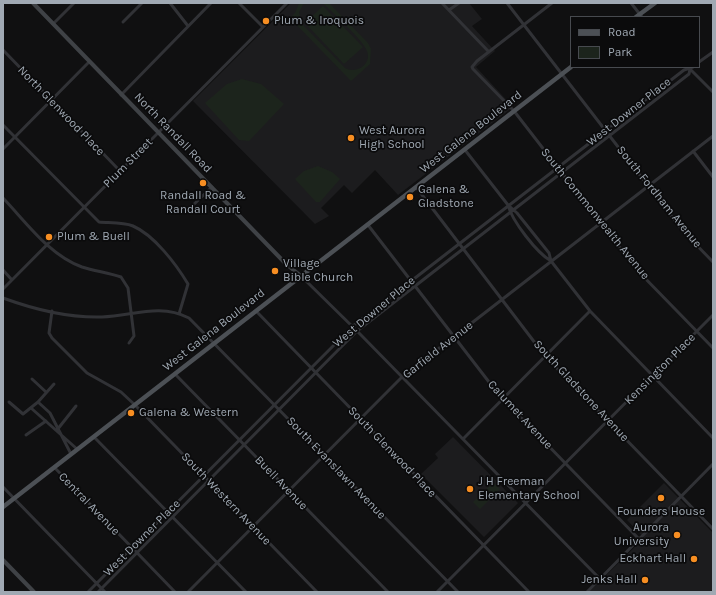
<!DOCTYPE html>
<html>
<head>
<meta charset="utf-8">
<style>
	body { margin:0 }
	#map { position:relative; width:716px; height:595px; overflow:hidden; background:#101011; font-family:Karla,sans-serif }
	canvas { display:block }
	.frame { position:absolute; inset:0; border:4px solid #a0a9b3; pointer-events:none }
	.legend { position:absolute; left:570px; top:16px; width:130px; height:52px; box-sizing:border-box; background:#0b0b0c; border:1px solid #474a4f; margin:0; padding:5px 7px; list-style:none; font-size:12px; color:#a0a9b3 }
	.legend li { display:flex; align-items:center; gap:8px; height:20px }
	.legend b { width:20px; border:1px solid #474a4f }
</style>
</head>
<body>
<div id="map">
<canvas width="716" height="595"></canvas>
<div class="frame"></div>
<ul class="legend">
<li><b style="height:5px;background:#4c5055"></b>Road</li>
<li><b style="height:11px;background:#1c241c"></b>Park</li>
</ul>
</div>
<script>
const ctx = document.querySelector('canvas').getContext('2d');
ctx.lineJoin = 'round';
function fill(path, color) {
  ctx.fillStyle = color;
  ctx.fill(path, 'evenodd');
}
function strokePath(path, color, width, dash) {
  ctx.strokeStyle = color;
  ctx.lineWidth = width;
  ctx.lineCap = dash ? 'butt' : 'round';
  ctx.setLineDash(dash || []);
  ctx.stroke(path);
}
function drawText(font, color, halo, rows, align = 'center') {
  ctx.font = font + ' Karla,sans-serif';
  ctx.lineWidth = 3.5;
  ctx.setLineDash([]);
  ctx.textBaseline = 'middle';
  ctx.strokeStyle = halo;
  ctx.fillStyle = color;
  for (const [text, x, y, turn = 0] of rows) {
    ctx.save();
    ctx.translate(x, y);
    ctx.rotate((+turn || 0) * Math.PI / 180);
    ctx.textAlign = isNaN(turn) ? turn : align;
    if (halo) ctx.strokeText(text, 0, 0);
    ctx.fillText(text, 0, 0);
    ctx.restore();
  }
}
fill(new Path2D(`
	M291,3h178l13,16 -10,7 23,25 -19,16 37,40 -115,88 -23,-25 -23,23 -8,-8 -23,23 8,8 -14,8 -122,-123z
	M453,437l65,66 -34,34 -63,-63 17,-16 -3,-4z
	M664,483l49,50v59h-124l55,-54 -17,-18z`), '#1c1c1e');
fill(new Path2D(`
	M299,3h5l-5,9 3,12 43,44c11,6 27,-3 22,-17 -3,-10 -35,-39 -44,-48h6l39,40 3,6 -1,15 -19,17 -61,-63 5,-5z
	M323,6l40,41 -19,17 -39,-41z
	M242,79l19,5 23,20 -35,37 -10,-1 -34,-37 22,-19z
	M318,166l14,6 8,7 -20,23h-4l-21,-23 9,-8z
	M493,483l7,6 -20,20 -7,-7z`), '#1c241c');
strokePath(new Path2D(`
	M170,3l18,23
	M239,3l24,24
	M442,3l47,49
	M507,3l176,228 30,31
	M552,3l-75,58 -5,6 1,2 41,42 124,160 75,77
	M631,3l11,14
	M449,10l10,-7
	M123,22l19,-19
	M53,24l21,-21
	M3,50l117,121
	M699,62l14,-10
	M688,67l25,25
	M121,95l90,-92
	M3,125l96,97c10,1 24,0 34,4 21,9 43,38 55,58l-9,30
	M3,149l86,-87
	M465,150l43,55 9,8 32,40 2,8
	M693,151l20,26
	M416,187l129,169 168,173
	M3,198c23,24 46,57 79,69 13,4 27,6 39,10l7,11 6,48 -5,7
	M508,205c4,16 29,48 43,56l39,50 123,127
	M190,208l22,-21
	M368,225l131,170 140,144
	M3,270l9,10
	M301,276l59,58 240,245
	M3,289l284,-286
	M3,298c30,11 66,20 99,19 31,-1 57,-14 87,1l269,274
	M52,311l-3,22 3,5 35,35 34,19 14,13 182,187
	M256,311l273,281
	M175,374l213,218
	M32,379l14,13
	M9,402l14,12 15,-12 16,-18
	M38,402l12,11 21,41
	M31,408l46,41
	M57,430l19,-24
	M26,435l20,-14
	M94,437l152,155
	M463,439l127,-128
	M54,467l121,125
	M3,487l102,105
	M88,592l265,-266 331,-256 9,-3
	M98,592l259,-261 332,-257 1,-5
	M188,592l214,-215 311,-241
	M437,592l276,-277
	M587,592l126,-128`), '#313236', 3);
strokePath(new Path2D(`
	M33,3l253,261 15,12
	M3,560l31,32`), '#3f4246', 4);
strokePath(new Path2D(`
	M636,17l19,-14
	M3,507l568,-440`), '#4c5055', 4.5);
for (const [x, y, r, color] of [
	[266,21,4,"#f78e22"],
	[351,138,4,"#f78e22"],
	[203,183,4,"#f78e22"],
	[410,197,4,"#f78e22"],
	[49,237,4,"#f78e22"],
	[275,271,4,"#f78e22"],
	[131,413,4,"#f78e22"],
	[470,489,4,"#f78e22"],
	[661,498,4,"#f78e22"],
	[677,535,4,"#f78e22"],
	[694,559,4,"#f78e22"],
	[645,580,4,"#f78e22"]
]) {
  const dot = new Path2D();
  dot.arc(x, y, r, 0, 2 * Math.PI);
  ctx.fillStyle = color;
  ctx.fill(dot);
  strokePath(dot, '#0b0b0c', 1.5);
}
drawText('12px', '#a0a9b3', '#0b0b0c', [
	["Plum & Iroquois",274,21],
	["West Aurora",359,131],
	["High School",359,145],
	["Galena &",418,190],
	["Gladstone",418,204],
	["Randall Road &",203,196,"center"],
	["Randall Court",203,210,"center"],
	["Plum & Buell",57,237],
	["Village",283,264],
	["Bible Church",283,278],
	["Galena & Western",139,413],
	["J H Freeman",478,482],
	["Elementary School",478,496],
	["Founders House",661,512,"center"],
	["Aurora",669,528,"right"],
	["University",669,542,"right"],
	["Eckhart Hall",686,559,"right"],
	["Jenks Hall",637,580,"right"]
], 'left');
drawText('12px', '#a0a9b3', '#0b0b0c', [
	["North Glenwood Place",61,111,46],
	["West Downer Place",629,112,-38],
	["West Galena Boulevard",471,132,-38],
	["North Randall Road",173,133,46],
	["Plum Street",128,163,-45],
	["South Fordham Avenue",659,197,51],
	["South Commonwealth Avenue",595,214,51],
	["West Downer Place",374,312,-40],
	["West Galena Boulevard",214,330,-38],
	["Garfield Avenue",438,350,-38],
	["Kensington Place",660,369,-45],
	["South Gladstone Avenue",581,391,47],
	["Calumet Avenue",520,415,47],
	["South Glenwood Place",392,452,46],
	["South Evanslawn Avenue",336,468,46],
	["Buell Avenue",281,483,46],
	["South Western Avenue",226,499,46],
	["Central Avenue",89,504,46],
	["West Downer Place",142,538,-45]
]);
</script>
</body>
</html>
